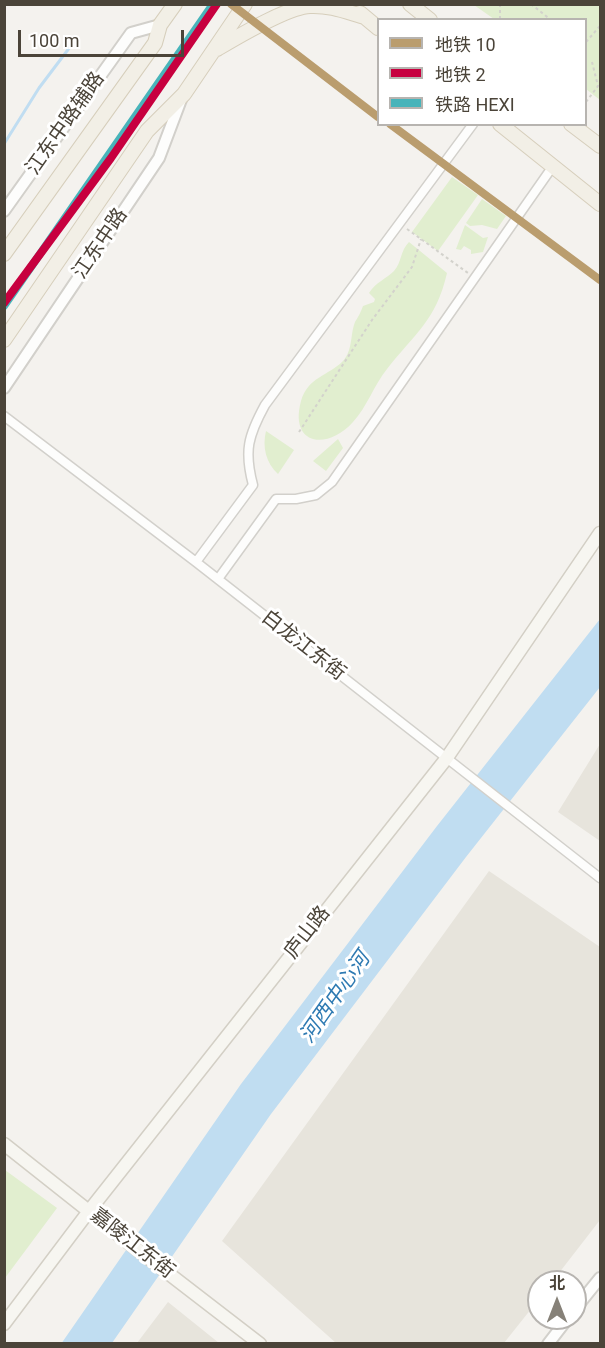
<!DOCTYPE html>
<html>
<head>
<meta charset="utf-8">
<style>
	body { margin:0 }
	#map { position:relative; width:605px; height:1348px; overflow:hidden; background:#f4f2ee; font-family:Roboto,"Noto Sans SC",sans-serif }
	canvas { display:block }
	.frame { position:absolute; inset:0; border:6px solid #4b4439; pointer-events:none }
	.legend { position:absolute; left:377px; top:18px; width:210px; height:108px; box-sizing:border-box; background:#fff; border:2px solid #b7b4b0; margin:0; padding:8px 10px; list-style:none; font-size:18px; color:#4b4439 }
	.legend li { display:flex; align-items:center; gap:12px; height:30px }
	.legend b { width:30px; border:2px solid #b7b4b0 }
	.north { position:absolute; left:527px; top:1270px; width:60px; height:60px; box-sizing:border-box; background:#fff; border:2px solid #b7b4b0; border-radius:50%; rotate:0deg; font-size:16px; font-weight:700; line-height:24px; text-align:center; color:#4b4439 }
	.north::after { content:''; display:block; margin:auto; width:21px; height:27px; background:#868178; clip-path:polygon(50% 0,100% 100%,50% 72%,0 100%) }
	.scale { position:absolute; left:18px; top:30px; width:166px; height:27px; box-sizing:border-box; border:3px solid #4b4439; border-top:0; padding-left:8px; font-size:18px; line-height:21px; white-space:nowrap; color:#4b4439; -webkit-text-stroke:4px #fff; paint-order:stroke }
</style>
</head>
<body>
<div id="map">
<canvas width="605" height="1348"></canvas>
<div class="frame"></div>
<ul class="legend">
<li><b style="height:8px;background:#ba9d6e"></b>地铁 10</li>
<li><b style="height:8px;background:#c7003f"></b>地铁 2</li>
<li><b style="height:8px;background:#48b4ba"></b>铁路 HEXI</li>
</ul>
<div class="north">北</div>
<div class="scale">100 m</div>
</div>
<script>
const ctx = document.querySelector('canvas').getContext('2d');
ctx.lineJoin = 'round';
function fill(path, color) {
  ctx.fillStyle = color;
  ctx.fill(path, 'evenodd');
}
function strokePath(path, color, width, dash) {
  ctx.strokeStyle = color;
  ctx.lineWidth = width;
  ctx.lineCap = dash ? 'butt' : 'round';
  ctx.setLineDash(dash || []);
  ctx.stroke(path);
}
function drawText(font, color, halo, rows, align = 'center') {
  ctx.font = font + ' Roboto,"Noto Sans SC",sans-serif';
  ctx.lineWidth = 6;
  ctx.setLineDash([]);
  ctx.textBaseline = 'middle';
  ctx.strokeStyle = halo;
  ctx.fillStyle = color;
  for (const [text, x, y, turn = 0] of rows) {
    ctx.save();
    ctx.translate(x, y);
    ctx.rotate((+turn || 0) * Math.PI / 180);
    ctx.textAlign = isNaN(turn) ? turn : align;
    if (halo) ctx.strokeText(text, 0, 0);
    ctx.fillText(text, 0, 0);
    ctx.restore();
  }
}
fill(new Path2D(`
	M600,744v97l-42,-29z
	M489,871l111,76v273l-48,62h-13v17l-35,44h-168l-114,-102z
	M168,1302l51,41h-82z`), '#e7e4dc');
fill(new Path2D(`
	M474,5h126v95l-14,-11v-69l-92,-1z
	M452,177l26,18 -40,56 -26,-19z
	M482,199l24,17 -9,13 -15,-4 -12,1 -4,-3z
	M465,225l18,13 5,-1 -5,15 -12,2v-4l-7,-4 -3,4 -5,-1z
	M409,242l38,31c-11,48 -32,60 -60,96 -13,16 -20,38 -34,53 -26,29 -64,23 -52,-21 7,-24 27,-25 42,-40 10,-11 7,-26 12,-39 3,-5 6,-10 8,-16l11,-4 1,-3 -6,-6c7,-11 17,-14 25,-22 8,-9 6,-20 15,-29z
	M266,431l28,19 -16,24c-12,-11 -16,-27 -12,-43z
	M338,439l5,9 -17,23 -13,-10z
	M5,1170l52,38 -52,70z`), '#e1eecf');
fill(new Path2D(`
	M600,619v68l-134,170 -195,257 -159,229 -51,1 180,-260 196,-258z`), '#c0ddf1');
strokePath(new Path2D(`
	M4,144l35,-56 31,-41`), '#c0ddf1', 3);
const minor = new Path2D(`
	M4,416l192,146 404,316
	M196,562l57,-77c-9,-34 -5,-49 12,-80l208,-281
	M218,579l58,-80h20l20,-4 16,-13 221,-316`);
const tertiary = new Path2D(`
	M4,211l127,-178 29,-8
	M4,388l155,-230 23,-61
	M575,1309l25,-31
	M548,1344l20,-26`);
const secondary = new Path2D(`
	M4,1144l125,99 131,101
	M4,1324l85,-113 357,-452 154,-226`);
const primary = new Path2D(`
	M410,4l20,16
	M360,13l18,15
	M217,49c22,-13 70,-42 93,-43 20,-1 37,6 55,11
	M500,124l100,80
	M571,124l29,22
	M4,254l151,-211 5,-18 15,-21
	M4,340l143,-209 37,-37 61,-90`);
strokePath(minor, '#d2d0cb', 11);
strokePath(tertiary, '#d2d0cb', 14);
strokePath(secondary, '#d3cfc5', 15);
strokePath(primary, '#d6cebb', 16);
strokePath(new Path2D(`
	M500,4v14
	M531,4l20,16
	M586,42l14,-16
	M586,102l12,-16 -6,-24
	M407,229l61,44
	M299,432l73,-112 40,-53 9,-28`), '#d3d2cc', 2, [3, 3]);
strokePath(minor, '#fdfdfc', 8);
strokePath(tertiary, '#fdfdfc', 10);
strokePath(secondary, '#f7f6f1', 12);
strokePath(primary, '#f2efe6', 14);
strokePath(new Path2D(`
	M4,306l209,-302`), '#48b4ba', 8);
strokePath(new Path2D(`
	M231,4l147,113
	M390,124l210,156`), '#ba9d6e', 8);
strokePath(new Path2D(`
	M4,303l107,-145 106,-154`), '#c7003f', 8);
drawText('20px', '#4b4439', '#fff', [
	["江东中路辅路",66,124,-55],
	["江东中路",101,244,-56],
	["白龙江东街",303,646,38],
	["庐山路",308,933,-52],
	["嘉陵江东街",132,1244,38]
]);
drawText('italic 21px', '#2e7ab2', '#fff', [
	["河西中心河",336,998,-55]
]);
</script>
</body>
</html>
